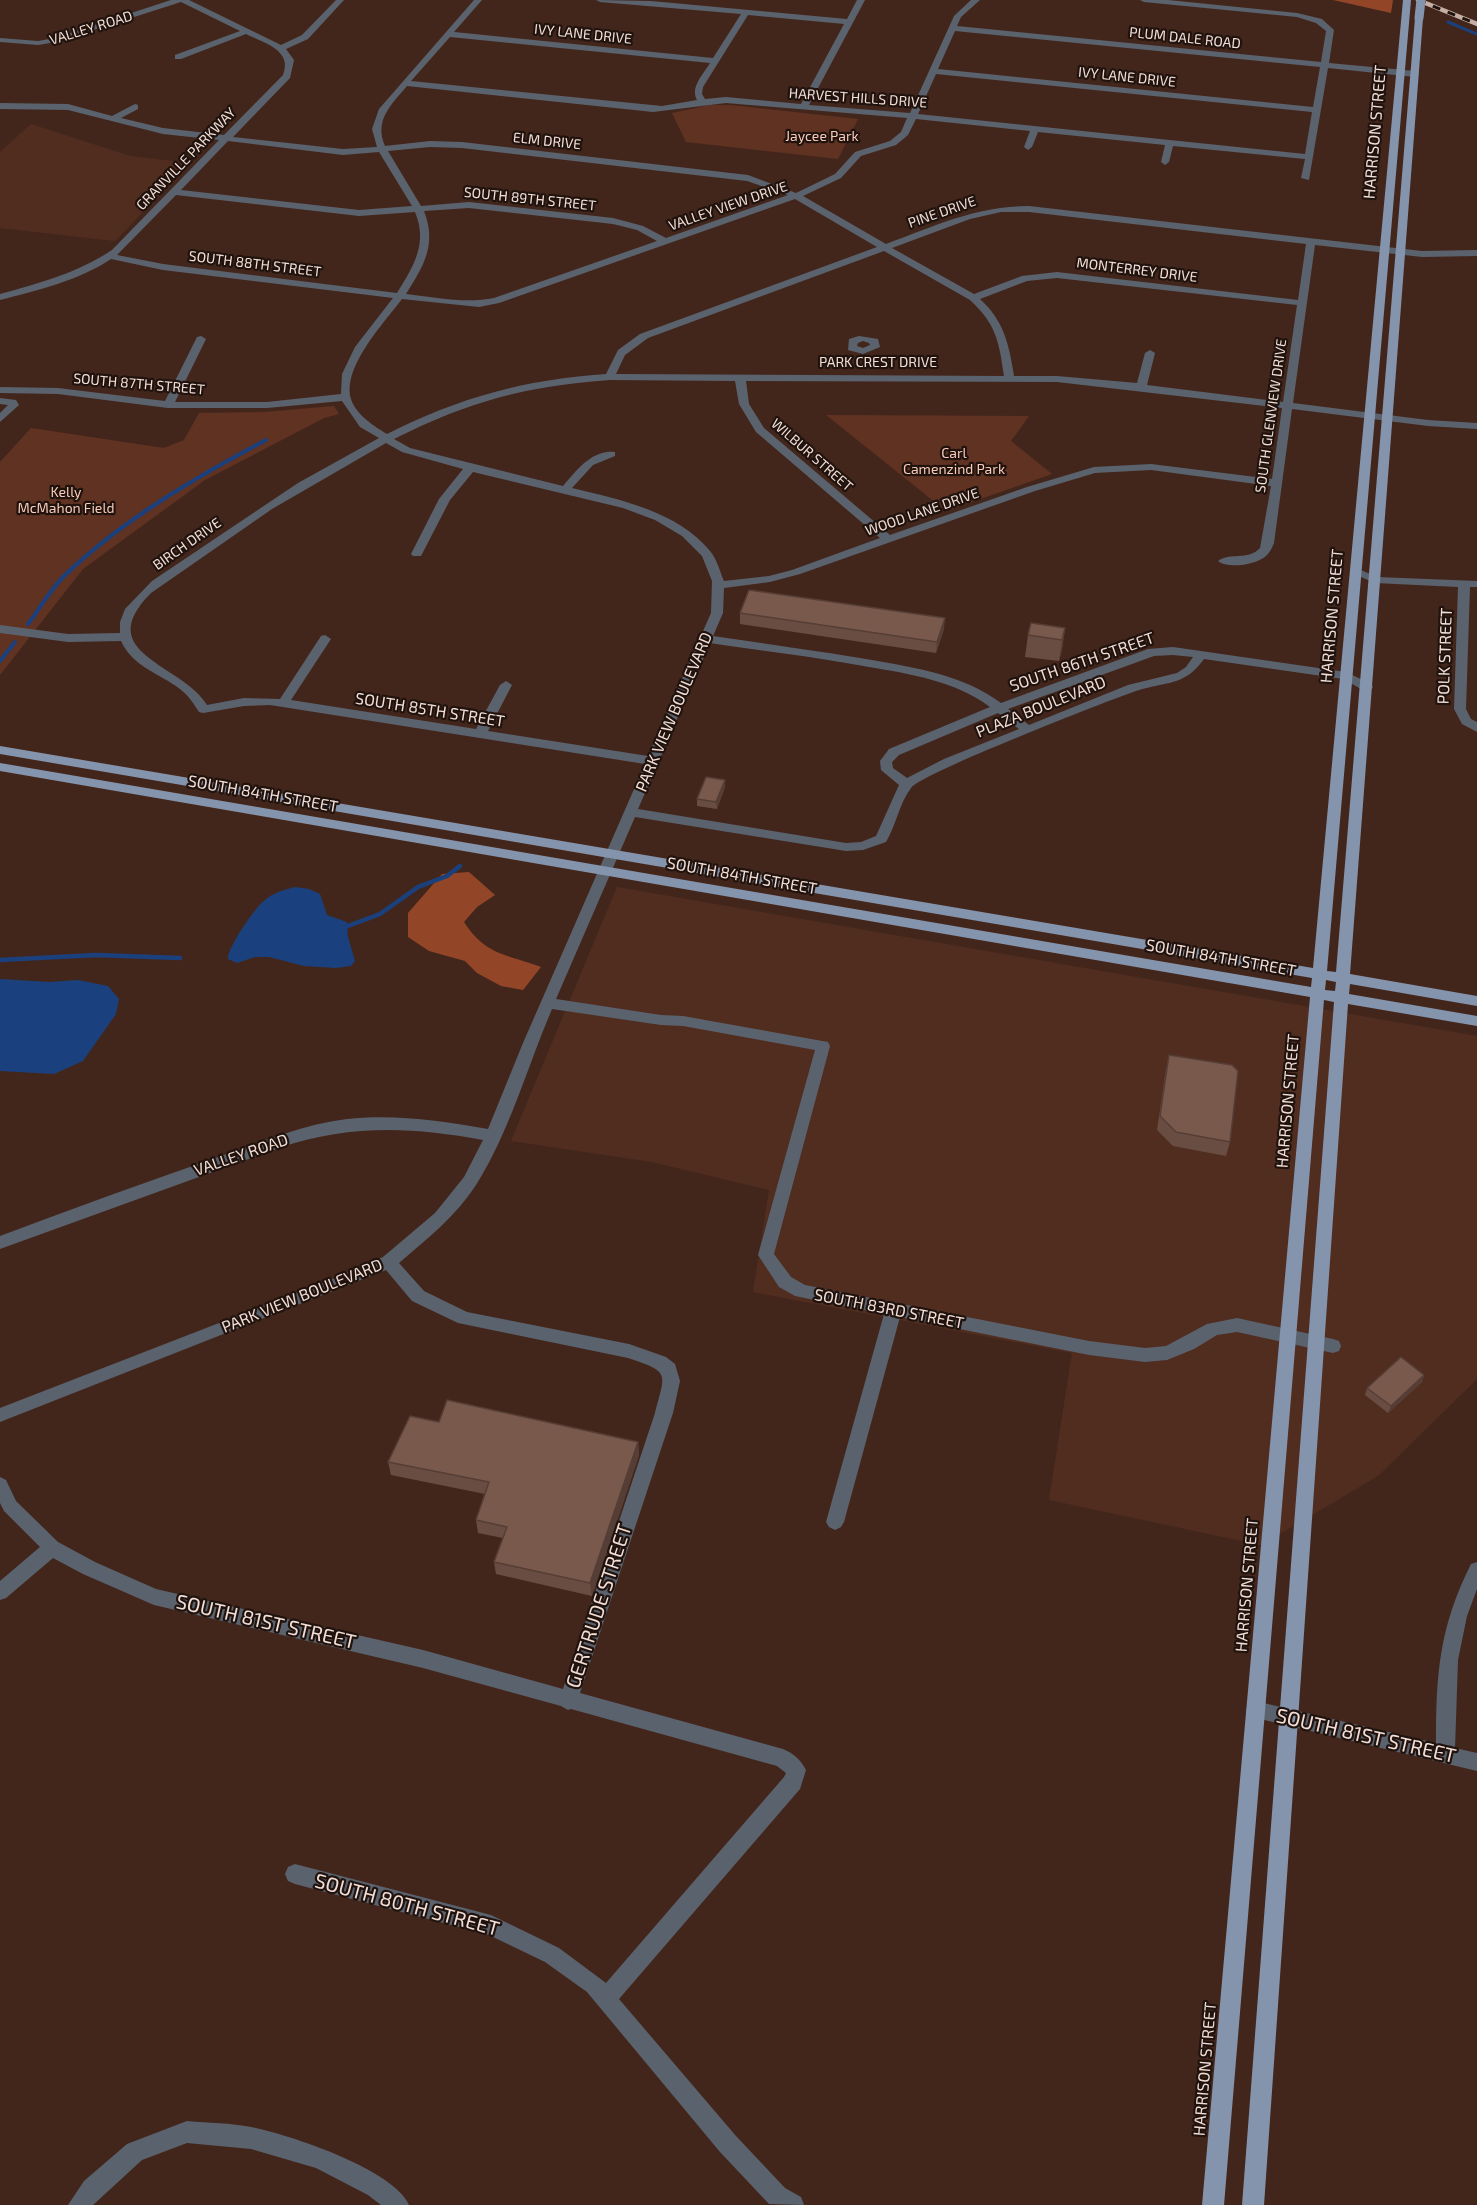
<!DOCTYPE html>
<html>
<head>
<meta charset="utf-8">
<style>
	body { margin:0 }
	canvas { display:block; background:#43261b }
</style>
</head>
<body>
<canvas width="1477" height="2205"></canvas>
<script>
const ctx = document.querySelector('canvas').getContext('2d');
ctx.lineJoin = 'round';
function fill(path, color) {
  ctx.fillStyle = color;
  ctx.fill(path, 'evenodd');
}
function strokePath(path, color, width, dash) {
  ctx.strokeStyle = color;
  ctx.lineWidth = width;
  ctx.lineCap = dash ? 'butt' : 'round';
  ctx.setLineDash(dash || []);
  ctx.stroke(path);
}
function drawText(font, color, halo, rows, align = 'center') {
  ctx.font = font + ' "Exo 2",sans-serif';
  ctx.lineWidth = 4.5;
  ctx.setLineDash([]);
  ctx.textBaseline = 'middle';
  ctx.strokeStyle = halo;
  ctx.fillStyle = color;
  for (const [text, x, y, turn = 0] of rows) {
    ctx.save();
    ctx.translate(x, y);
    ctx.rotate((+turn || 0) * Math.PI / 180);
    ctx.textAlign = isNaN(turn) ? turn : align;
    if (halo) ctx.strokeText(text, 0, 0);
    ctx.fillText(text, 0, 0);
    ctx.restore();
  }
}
fill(new Path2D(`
	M31,124l99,32 60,7 -75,78 -115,-13v-76z
	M617,887l860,149v343l-99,97 -117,69 -212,-45 23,-147 -319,-61 16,-102 -117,-28 -141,-21z`), '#512d20');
fill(new Path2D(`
	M710,105h20l128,14 -20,40 -152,-17 -14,-29z
	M334,406l5,8 -15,4 -119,62 -122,89 -83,106v-213l31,-34 133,20 20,-8 15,-27 65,-1z
	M826,415l203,1 -18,25 41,33 -106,37z`), '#603222');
fill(new Path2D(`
	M1333,0h60l-2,13z
	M469,872l26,23 -18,12 -13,15c22,34 43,32 77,45l-18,23 -22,-4 -24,-13 -12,-12 -36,-10 -21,-14v-24l34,-39z`), '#934528');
fill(new Path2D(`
	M295,887l14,2 11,5 7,21 20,7 1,15 7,24 -4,5 -15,2 -32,-2 -35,-9h-14l-18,6 -9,-4c-1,-11 28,-53 37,-59 9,-8 19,-10 30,-13z
	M0,979l49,3 29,-2 30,6 11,13 -3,15 -33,47 -29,13 -54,-3z`), '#1a407e');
strokePath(new Path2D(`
	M1448,22l29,12`), '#1a407e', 3);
strokePath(new Path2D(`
	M28,624c12,-16 22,-34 36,-48 57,-55 132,-99 202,-136
	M0,661l15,-19`), '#1a407e', 4);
strokePath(new Path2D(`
	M348,926l32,-12 38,-27 29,-11 13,-10
	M0,960l96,-5 84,3`), '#1a407e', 4.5);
fill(new Path2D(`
	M171,0h18l92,45 21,-10 34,-35h8l-36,39 -22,10 8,11 -4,18 -57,59 110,12 34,-2 -5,-18 7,-20 95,-109h8l-28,32 259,26 28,-44 -141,-12 -4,-2 55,1 196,18 10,-19h8l-56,105 101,8 44,-97 17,-16h9l-19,17 -4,9 364,36 5,-31 -10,-8 -19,-6 -153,-15 -4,-2h28l129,13 25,6 12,11 -5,33 86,8 4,3 -4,3 -87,-9 -19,112 -8,-2 4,-19 -132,-13 -4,16 -4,3 -4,-3 4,-17 -127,-13 -6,15 -4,3 -4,-3 6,-16 -114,-12 -8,16 -12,10 -35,11 -20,22 -38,18 83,48c49,-18 90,-38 143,-38l393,45 55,-1v6l-55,1 -107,-12 -22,158 135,17 49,3v6l-49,-3 -136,-17 -18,134c-2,5 -4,9 -8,13 -10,9 -38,13 -48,5 12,-9 30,0 42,-13l11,-62 -120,-16 -56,3 -60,18 -235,83 -30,8 -46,6 -1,25 -10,23c53,8 106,15 159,24 45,8 91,15 129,43l147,-54 25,-2 173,25 25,12 2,3 -2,3h-8l-20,-11 -139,-20c-20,28 -38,22 -68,32 -27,9 -216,83 -225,97 -12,16 -15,37 -25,54l-23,8 -17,1 -211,-34 -79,182 105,16 22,1 145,26 2,4 -56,208 17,23 14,8 284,56 56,7 21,-2 41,-22 30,-6 96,21 6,2 2,5 -2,5 -6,2 -96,-21 -20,3 -23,14 -27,11 -22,2 -56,-7 -189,-38 -56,205 -3,5 -6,3 -6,-3 -3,-5 58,-208 -89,-18 -16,-9 -21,-32 57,-205 -132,-24 -22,-1 -109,-16c-24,56 -43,124 -76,176 -20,31 -49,54 -77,78l25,28 43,21 162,32 37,13 9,7 5,17 -7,32 -93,280 203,56c10,4 18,11 23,21l-6,19 -181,210 117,137 49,52 16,9 3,8 -35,-1 -49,-52 -133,-160 -42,-30 -56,-27 -194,-51 -7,-3 -3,-7 3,-7 7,-3 196,51 68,33 47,35 178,-206 2,-4 -9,-7 -206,-57 -3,1 -7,-4 -138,-38 -269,-63 -71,-31 -30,-16 -47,40 -6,2v-19l40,-34 -36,-36 -4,-8v-26l6,3 10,21 42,41 37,20 61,27 267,61 140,39 92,-276c11,-41 15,-41 -27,-55l-170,-35 -46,-22 -26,-31 -386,152v-14l335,-130 48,-21 52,-44 29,-36 19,-37c-71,-13 -134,-16 -204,8l-279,101v-13c74,-28 149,-55 224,-81 40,-14 80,-31 123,-36 47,-5 95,2 141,10l35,-86 122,-279 -375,-59 -26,1 -41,7 -4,-1c-6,-9 -10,-16 -19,-23 -21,-16 -47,-22 -59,-48l-53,1 -68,-9v-8l68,9 52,-1v-11l5,-13 27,-28 146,-98 81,-45 -19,-11 -18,-26 -75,7h-99l-110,-14 -58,-1v-6l58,1 107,13 32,-64 4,-1 5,3 -31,63h92l74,-8 1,-20 13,-27 38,-49 -230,-28 -52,-11c-33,22 -73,31 -111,41v-6c40,-11 77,-21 112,-44l107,-110 -56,-6 -95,-24 -68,-1v-6l68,1 44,12 23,-12 3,1v4l-17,9 42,10 61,7 59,-60c10,-25 -19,-32 -37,-41l-65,25h-6v-4l65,-24 -59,-29 -125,40 -18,3 -38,-3v-4l38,3 17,-3zM748,15l96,9 -43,80 -75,-7 -21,2 -3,-5 1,-7zM955,31l365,36 -7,40 -375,-38zM450,37l260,26c-7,12 -20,24 -13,37l-35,6 -251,-25zM936,74l376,38 -7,42 -387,-40zM407,86l246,26 73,-9 181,15 -6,14 -11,9 -35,11 -20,22 -39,19 -48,-18 -286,-33 -32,-1 -45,5c-11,-26 6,-41 22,-60zM228,141l115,14 36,-3 33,54 -53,4 -178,-20zM430,147l32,1 285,33 41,14 -122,43 -23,-12 -30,-8 -144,-16 -48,4 -33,-55zM176,195l183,21 56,-4c13,31 -1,54 -18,81l-234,-29 -46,-9zM795,199l82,48 -237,87 -22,16 -12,24c-83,6 -145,23 -219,60 -13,-8 -31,-19 -36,-35 -9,-32 33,-76 51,-100l77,8 20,-4zM469,208l144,16 24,6 20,11 -163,57c-29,6 -59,-1 -88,-4 18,-28 31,-50 18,-83zM1001,212h28l277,32 -8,56 -241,-28 -35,4 -48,18 -82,-46 78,-29zM884,251l86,49c26,24 29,41 34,76l-388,-2 9,-19 23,-17zM1057,278l240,27 -14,97 -136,-17 8,-32 -5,-3 -5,3 -8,30 -80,-7h-43c-5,-32 -10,-55 -34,-77l47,-18zM610,380l125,1 4,23 17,28 124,106 -88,32 -23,6 -45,5c-4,-9 -7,-22 -14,-30 -33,-40 -89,-51 -138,-63l21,-23 22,-9v-4c-23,-3 -39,19 -52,34l-137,-34 -16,-4 -16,-9c76,-38 132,-53 216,-59zM746,381l311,1 225,26 -10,71 -121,-15 -57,3 -67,20 -137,48 -126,-107 -15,-24zM386,443l16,9 61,17 -24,30 -28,55 2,2h8l29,-56 23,-28 150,36 32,12 27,16 20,20 10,25 -1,32 -63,143 -160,-25 24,-46 -6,-4 -6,4 -24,44 -185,-29 40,-61 -6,-4 -4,1 -41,63 -36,-1 -37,7c-24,-41 -117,-51 -56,-112l121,-84zM710,643c53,8 106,14 159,24 42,7 86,14 121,40l-101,42 -9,12 1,9 18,15 -23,51 -15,6 -15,1 -208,-34zM1173,655l20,2 -7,10 -9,6 -49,12 -99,40 -21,-16 146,-53zM998,713l21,16 -75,30 -37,19 -14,-10 -1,-6 7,-7z
	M859,336l19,3 2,8 -17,7 -15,-4 1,-11zM863,341l6,2 1,2 -7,3 -6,-2 1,-3z
	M0,398l16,2 3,5 -19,17v-9l8,-8 -8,-1z
	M1356,568l21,9 100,4v6h-7l-4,122 5,10 6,3v10l-15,-8 -8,-15 4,-122 -83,-4 -23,-10v-4z
	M1477,1562v27l-10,27 -9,44 -3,88 22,5v18l-229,-55 -2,-6 2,-6 7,-3 181,42c0,-69 3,-115 35,-179z
	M187,2121c21,2 44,2 64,6 37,7 144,43 158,78h-28l-13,-10 -52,-27 -65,-19 -64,-6 -45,17 -49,45h-25l16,-24 43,-37z`), '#5a626e');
fill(new Path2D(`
	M1403,0h8l-84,971 9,1 79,-954 4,-2 4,2 -73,956 127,22v10l-127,-22 -1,10 128,22v10l-129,-22 -84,1201h-22l92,-1203 -10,-2 -100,1205h-22l108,-1208 -1310,-226v-8l1311,224 1,-9 -1312,-224v-8l1313,222zM1326,980l10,2 -1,9 -10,-1z`), '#8594ad');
const rail = new Path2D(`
	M1418,0l59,24`);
strokePath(rail, '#c4aea6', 4.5);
strokePath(rail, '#20130e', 3, [8]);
strokePath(new Path2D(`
	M1419,18l2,-18`), '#8594ad', 9);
fill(new Path2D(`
	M740,613l204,16 -8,24 -196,-29z
	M1065,628l-3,21 -3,12 -34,-4 3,-22z
	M725,787l-8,22 -20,-3v-7z
	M1169,1055l61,87 -4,14 -53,-10 -16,-16 9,-61z
	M1424,1375l-2,7 -34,31 -23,-18 2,-7z
	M439,1422l199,20 1,13 -47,141 -96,-22 -2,-12 9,-24 -25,-5 -2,-13 9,-26 -94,-19 -3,-13z`), '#694d42');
fill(new Path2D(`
	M945,618l-1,11 -8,24 1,-11z
	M1065,628l-3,21 -3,12 3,-21z
	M725,780v7l-8,22 -1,-7z
	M1424,1375l-2,7 -34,31 3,-7z
	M638,1442l1,13 -47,141 -2,-13z`), '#553e36');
const building = new Path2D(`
	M749,590l196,28 -8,24 -197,-29z
	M1031,623l34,5 -3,12 -34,-5z
	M706,777l19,3 -9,22 -19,-3z
	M1169,1055l63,10 6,6 -8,71 -54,-10 -16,-16z
	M1401,1357l23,18 -33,31 -24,-18z
	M447,1400l191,42 -48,141 -96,-21 13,-35 -31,-7 13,-38 -101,-20 22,-46 29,6z`);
fill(building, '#7a594d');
strokePath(building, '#553e36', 1.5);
drawText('14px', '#f2ded7', '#20130e', [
	["VALLEY ROAD",91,28,-17],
	["IVY LANE DRIVE",583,34,6],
	["PLUM DALE ROAD",1185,38,6],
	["IVY LANE DRIVE",1127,77,6],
	["HARVEST HILLS DRIVE",858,98,4],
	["ELM DRIVE",547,141,6],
	["GRANVILLE PARKWAY",186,159,-46],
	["SOUTH 89TH STREET",530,199,6],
	["VALLEY VIEW DRIVE",728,206,-19],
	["PINE DRIVE",942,212,-19],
	["SOUTH 88TH STREET",255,264,7],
	["MONTERREY DRIVE",1137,270,7],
	["PARK CREST DRIVE",878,362],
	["SOUTH 87TH STREET",139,384,5],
	["SOUTH GLENVIEW DRIVE",1271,416,-82],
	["WILBUR STREET",812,455,41],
	["WOOD LANE DRIVE",922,512,-19],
	["BIRCH DRIVE",187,544,-35]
]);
drawText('14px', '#f9cbba', '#20130e', [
	["Jaycee Park",822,136],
	["Carl",954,453],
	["Camenzind Park",954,469],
	["Kelly",66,492],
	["McMahon Field",66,508]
]);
drawText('16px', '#f2ded7', '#20130e', [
	["HARRISON STREET",1375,132,-85],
	["HARRISON STREET",1332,616,-85],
	["POLK STREET",1445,656,-88],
	["SOUTH 86TH STREET",1082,662,-19],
	["PLAZA BOULEVARD",1041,707,-22],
	["SOUTH 85TH STREET",430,710,9],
	["PARK VIEW BOULEVARD",674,712,-67],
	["SOUTH 84TH STREET",263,794,10],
	["SOUTH 84TH STREET",742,876,10],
	["SOUTH 84TH STREET",1221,958,10],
	["HARRISON STREET",1288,1101,-85],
	["VALLEY ROAD",241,1155,-19],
	["PARK VIEW BOULEVARD",302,1296,-22],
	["SOUTH 83RD STREET",889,1309,11],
	["HARRISON STREET",1247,1585,-85],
	["HARRISON STREET",1205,2069,-85]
]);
drawText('20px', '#f2ded7', '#20130e', [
	["GERTRUDE STREET",599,1606,-72],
	["SOUTH 81ST STREET",266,1622,13],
	["SOUTH 81ST STREET",1366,1736,13],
	["SOUTH 80TH STREET",407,1905,15]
]);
</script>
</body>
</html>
